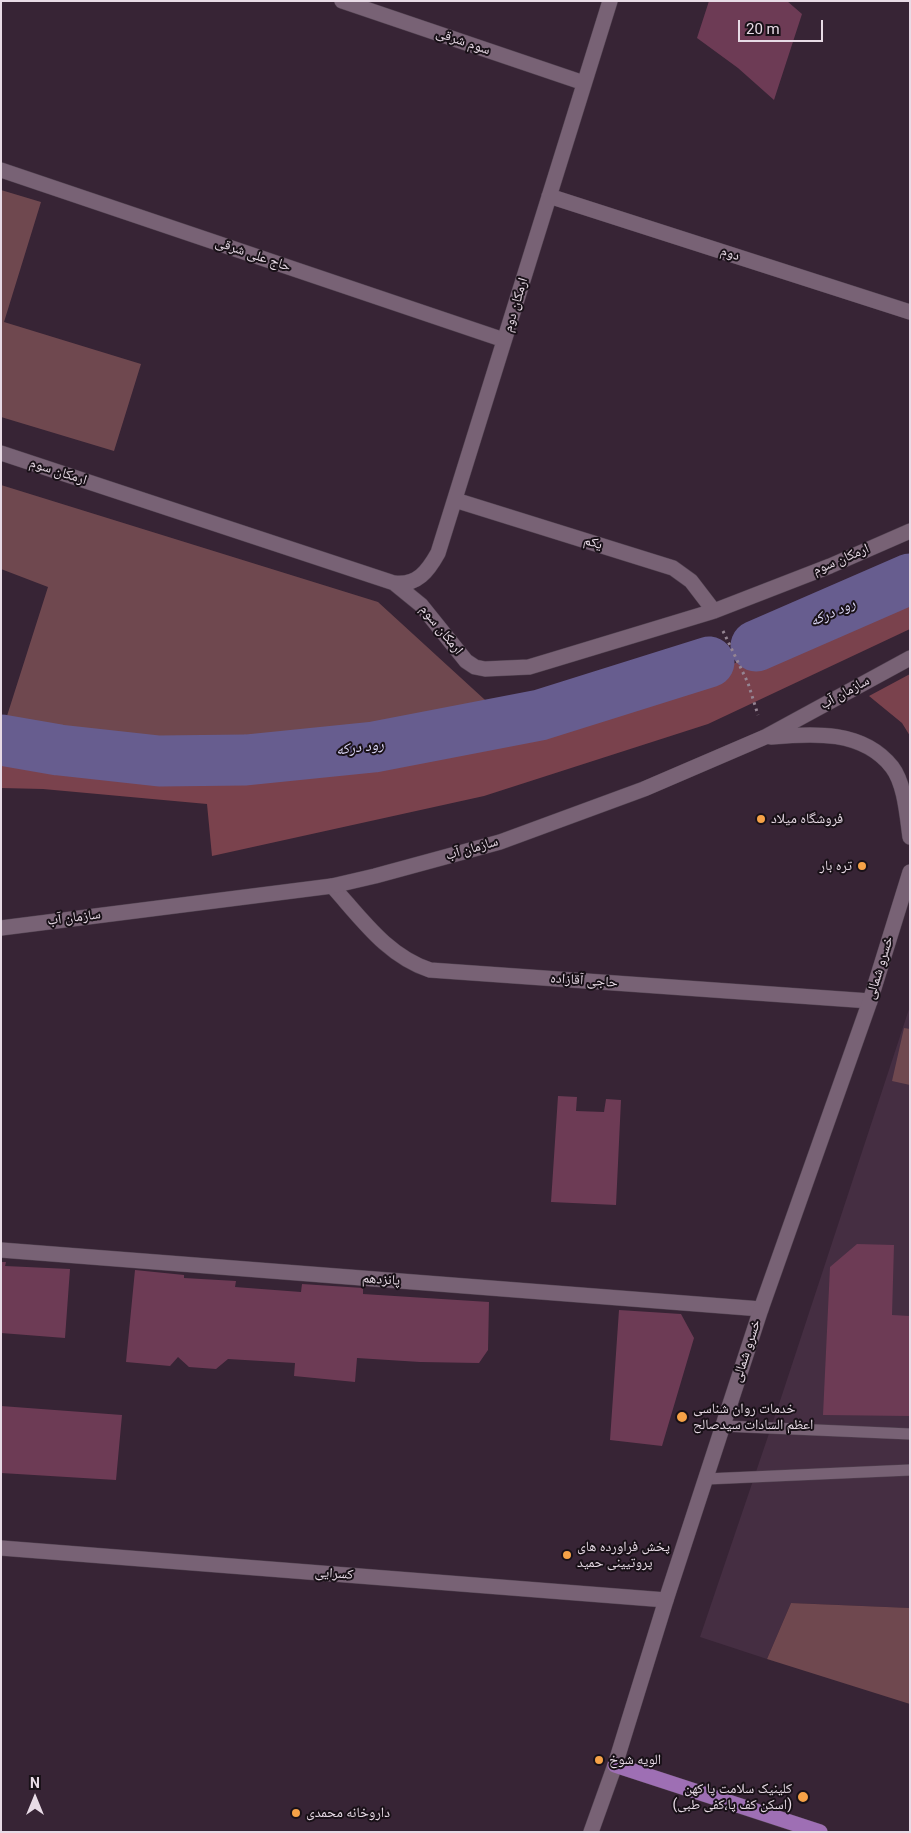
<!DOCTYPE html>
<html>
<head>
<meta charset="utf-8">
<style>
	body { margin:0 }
	#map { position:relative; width:911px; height:1833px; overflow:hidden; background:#372435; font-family:Roboto,sans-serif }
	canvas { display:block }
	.frame { position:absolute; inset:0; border:2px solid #e8dbe6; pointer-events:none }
	.north { position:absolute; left:10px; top:1773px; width:50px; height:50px; -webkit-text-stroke:4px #191118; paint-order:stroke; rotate:0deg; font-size:14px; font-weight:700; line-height:20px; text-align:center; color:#e8dbe6 }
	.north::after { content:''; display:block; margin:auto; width:18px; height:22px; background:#e8dbe6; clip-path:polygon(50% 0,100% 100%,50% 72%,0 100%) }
	.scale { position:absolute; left:738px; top:20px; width:85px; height:22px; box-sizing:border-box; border:2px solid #e8dbe6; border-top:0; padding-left:6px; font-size:15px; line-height:18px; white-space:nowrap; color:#e8dbe6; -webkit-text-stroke:4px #191118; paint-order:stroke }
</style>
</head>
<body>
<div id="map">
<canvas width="911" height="1833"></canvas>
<div class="frame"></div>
<div class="north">N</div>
<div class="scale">20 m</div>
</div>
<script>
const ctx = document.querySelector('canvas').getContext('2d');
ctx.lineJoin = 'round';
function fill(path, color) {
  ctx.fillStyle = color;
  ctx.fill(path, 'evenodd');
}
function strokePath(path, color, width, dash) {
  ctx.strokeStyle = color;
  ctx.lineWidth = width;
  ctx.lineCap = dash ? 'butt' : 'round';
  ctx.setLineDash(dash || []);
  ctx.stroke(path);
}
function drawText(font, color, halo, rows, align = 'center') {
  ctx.font = font + ' Roboto,"Noto Naskh Arabic",sans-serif';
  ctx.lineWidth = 4;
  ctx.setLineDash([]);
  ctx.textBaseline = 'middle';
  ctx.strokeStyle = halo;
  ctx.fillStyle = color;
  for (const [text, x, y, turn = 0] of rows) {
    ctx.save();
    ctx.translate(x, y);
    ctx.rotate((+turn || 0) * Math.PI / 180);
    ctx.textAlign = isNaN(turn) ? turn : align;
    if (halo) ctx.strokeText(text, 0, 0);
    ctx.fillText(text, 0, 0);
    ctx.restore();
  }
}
fill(new Path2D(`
	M910,1006v602l-119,-5 -24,56 -67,-22 81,-239z`), '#452e42');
fill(new Path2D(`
	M1,190l40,12 -37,120 137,42 -27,87 -113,-34z
	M1,485l377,117 118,108 -74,16 -78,12 -180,9 -158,-28 42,-132 -47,-18z
	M904,1028l6,1v56l-18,-4z
	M791,1603l119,5v96l-143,-45z`), '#6f484f');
fill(new Path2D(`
	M910,593v36l-202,95 -224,72 -272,60 -5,-52 -164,-15 -42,-1v-41l144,22 250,-11 231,-53 208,-80z
	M910,674v62l-8,-13 -33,-27z`), '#7a424d');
strokePath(new Path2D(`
	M756,646l154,-67
	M1,740l58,10 100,11 87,-1 128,-13 166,-32 169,-53`), '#675d8f', 51);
fill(new Path2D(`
	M709,1h78l15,13 -28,86 -36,-32 -41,-30z
	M558,1096l19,1 -1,14 28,1 2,-13 15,1 -5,105 -65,-3z
	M857,1244l37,1 -2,70 18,1v100l-87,-1 7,-148z
	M1,1262h5l-1,4 65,3 -5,69 -64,-5z
	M135,1270l49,5v3l52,3 -1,6 66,5 1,-8 61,4v6l126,8 -1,48 -9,13 -59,-1 -63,-4 -2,24 -61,-6 1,-13 -67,-4 -12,10 -27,-2 -11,-10 -8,9 -44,-4z
	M619,1310l62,4 13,24 -32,108 -52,-6z
	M1,1406l121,9 -6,65 -115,-7z`), '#6d3b55');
const lane = new Path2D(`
	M723,1426l187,8
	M706,1479l204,-9`);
const street = new Path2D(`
	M342,1l242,82
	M1,170l503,170
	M549,196l361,116
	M1,453l393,130 27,22 45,56 9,6 10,2 44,-2 20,-6 165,-50 116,-45 80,-35
	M455,500l218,68 18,13 23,30
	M394,583c23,3 34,-12 44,-30l172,-552
	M332,886c29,32 55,70 98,84l440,31
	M1,1250l760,59
	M1,1548l665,52`);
const secondary = new Path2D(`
	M771,737c42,-4 92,-7 121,30 13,17 15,49 18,70
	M1,928l331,-42 43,-10 125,-34 144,-53 121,-52 145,-79
	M591,1832l24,-67 51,-165 95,-291 109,-308 40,-129`);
const primary = new Path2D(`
	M615,1765l205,67`);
strokePath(lane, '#524351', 12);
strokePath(street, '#524351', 16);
strokePath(secondary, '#524351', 16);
strokePath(primary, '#524351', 16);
strokePath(new Path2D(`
	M723,631l25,52 10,32`), '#958593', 3, [2.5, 4]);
strokePath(lane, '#786275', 11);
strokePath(street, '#786275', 15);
strokePath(secondary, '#786275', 15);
strokePath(primary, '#9e6fb4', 15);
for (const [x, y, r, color] of [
	[761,819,5,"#f6a247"],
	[862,866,5,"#f6a247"],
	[682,1417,6,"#f6a247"],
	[567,1555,5,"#f6a247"],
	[599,1760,5,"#f6a247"],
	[803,1797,6,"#f6a247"],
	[296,1813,5,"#f6a247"]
]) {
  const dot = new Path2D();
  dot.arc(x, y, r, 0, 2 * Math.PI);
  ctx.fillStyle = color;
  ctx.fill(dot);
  strokePath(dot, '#191118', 2);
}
drawText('14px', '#e8dbe6', '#191118', [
	["سوم شرقی",463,42,19],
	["دوم",730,254,18],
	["حاج علی شرقی",253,255,19],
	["ارمکان دوم",516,305,-73],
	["ارمکان سوم",58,472,18],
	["یکم",593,543,17],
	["ارمکان سوم",841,560,-23],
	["ارمکان سوم",441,630,51],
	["سازمان آب",845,693,-29],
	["سازمان آب",472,849,-16],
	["سازمان آب",74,918,-7],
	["خسرو شمالی",880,968,-73],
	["حاجی آقازاده",584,981,4],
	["پانزدهم",381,1280,4],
	["خسرو شمالی",747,1351,-72],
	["کسرایی",334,1574,4]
]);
drawText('14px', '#e8dbe6', '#191118', [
	["فروشگاه میلاد",771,819],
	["تره بار",852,866,"right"],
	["خدمات روان شناسی",693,1409],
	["اعظم السادات سیدصالح",693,1425],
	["پخش فراورده های",577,1547],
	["پروتیینی حمید",577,1563],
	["الویه شوخ",609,1760],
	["کلینیک سلامت پا کهن",792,1789,"right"],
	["(اسکن کف پا،کفی طبی)",792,1805,"right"],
	["داروخانه محمدی",306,1813]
], 'left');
drawText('italic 15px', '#dbd7f6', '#191118', [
	["رود درکه",833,613,-24],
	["رود درکه",360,748,-7]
]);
</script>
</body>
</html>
